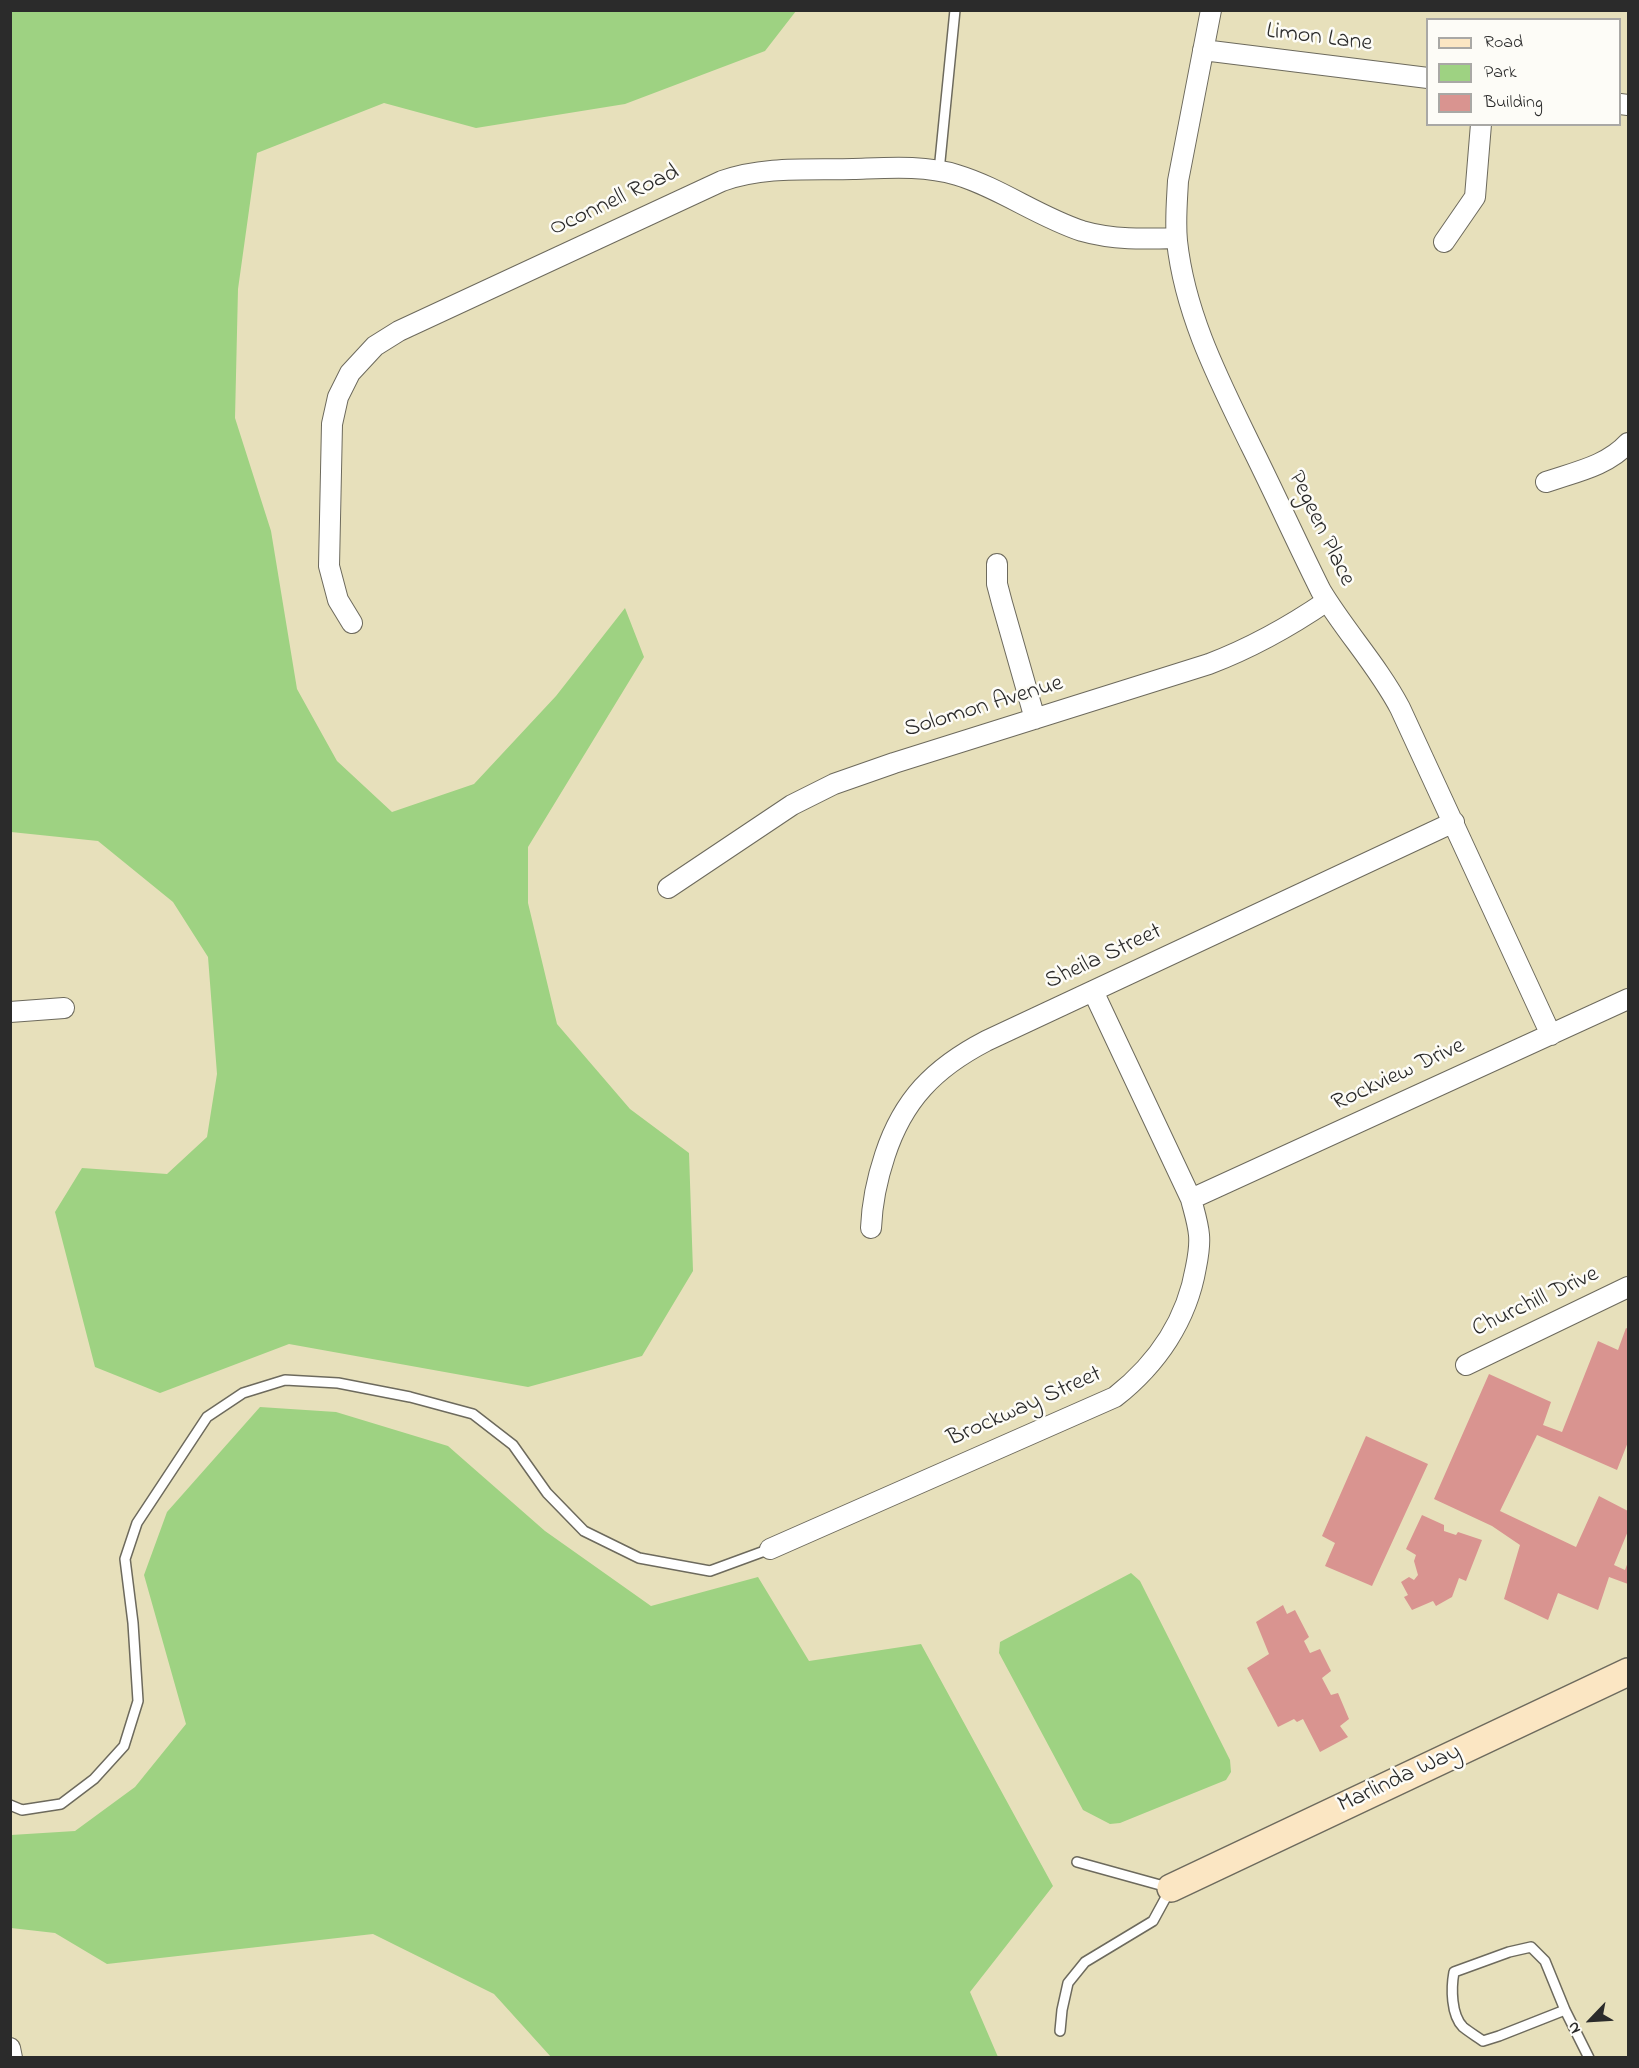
<!DOCTYPE html>
<html>
<head>
<meta charset="utf-8">
<style>
	body { margin:0 }
	#map { position:relative; width:1639px; height:2068px; overflow:hidden; background:#e7e0bb; font-family:"Indie Flower",sans-serif }
	canvas { display:block }
	.frame { position:absolute; inset:0; border:12px solid #2b2b2b; pointer-events:none }
	.legend { position:absolute; left:1426px; top:18px; width:195px; height:108px; box-sizing:border-box; background:#fdfcf7; border:2px solid #a9a8a5; margin:0; padding:8px 10px; list-style:none; font-size:18px; color:#2b2b2b }
	.legend li { display:flex; align-items:center; gap:12px; height:30px }
	.legend b { width:30px; border:2px solid #a9a8a5 }
	.north { position:absolute; left:1561px; top:1990px; width:60px; height:60px; -webkit-text-stroke:4px #fdfcf7; paint-order:stroke; rotate:245deg; font-size:16px; font-weight:700; line-height:24px; text-align:center; color:#2b2b2b }
	.north::after { content:''; display:block; margin:auto; width:21px; height:27px; background:#2b2b2b; clip-path:polygon(50% 0,100% 100%,50% 72%,0 100%) }
</style>
</head>
<body>
<div id="map">
<canvas width="1639" height="2068"></canvas>
<div class="frame"></div>
<ul class="legend">
<li><b style="height:8px;background:#fbe6c3"></b>Road</li>
<li><b style="height:16px;background:#9ed282"></b>Park</li>
<li><b style="height:16px;background:#d99490"></b>Building</li>
</ul>
<div class="north">N</div>
</div>
<script>
const ctx = document.querySelector('canvas').getContext('2d');
ctx.lineJoin = 'round';
function fill(path, color) {
  ctx.fillStyle = color;
  ctx.fill(path, 'evenodd');
}
function strokePath(path, color, width, dash) {
  ctx.strokeStyle = color;
  ctx.lineWidth = width;
  ctx.lineCap = dash ? 'butt' : 'round';
  ctx.setLineDash(dash || []);
  ctx.stroke(path);
}
function drawText(font, color, halo, rows, align = 'center') {
  ctx.font = font + ' "Indie Flower",sans-serif';
  ctx.lineWidth = 5;
  ctx.setLineDash([]);
  ctx.textBaseline = 'middle';
  ctx.strokeStyle = halo;
  ctx.fillStyle = color;
  for (const [text, x, y, turn = 0] of rows) {
    ctx.save();
    ctx.translate(x, y);
    ctx.rotate((+turn || 0) * Math.PI / 180);
    ctx.textAlign = isNaN(turn) ? turn : align;
    if (halo) ctx.strokeText(text, 0, 0);
    ctx.fillText(text, 0, 0);
    ctx.restore();
  }
}
fill(new Path2D(`
	M10,11h786l-31,40 -140,53 -149,24 -92,-25 -127,50 -19,136 -3,129 36,113 26,158 40,72 55,51 82,-28 82,-88 69,-88 19,49 -116,190v56l29,121 73,85 59,44 4,118 -51,85 -114,31 -239,-43 -129,49 -65,-26 -40,-155 27,-44 85,6 40,-37 10,-63 -9,-117 -35,-55 -75,-61 -87,-9z
	M260,1407l76,5 112,34 97,85 106,75 107,-29 51,84 112,-17 132,242 -83,106 28,65h-447l-57,-63 -121,-60 -266,30 -52,-31 -44,-5v-93l64,-4 60,-44 51,-63 -42,-149 23,-63z
	M1131,1573l9,8 90,179 1,12 -5,8 -106,43 -10,1 -27,-14 -84,-157 1,-11z`), '#9ed282');
fill(new Path2D(`
	M1626,1328l2,1v113l-11,28 -80,-35 -37,76 76,36 23,-51 29,15v20l-14,34 11,5 3,-8v22l-19,-7 -11,33 -40,-17 -10,27 -44,-21 16,-54 -28,-19 -58,-27 55,-125 62,28 -8,23 19,7 36,-91 20,9z
	M1366,1436l62,28 -56,122 -47,-20 10,-23 -13,-7z
	M1422,1515l22,10v6l12,4 2,-3 24,8 -16,41 -7,-3 -7,19 -16,9 -3,-5 -21,9 -8,-13 4,-2 -7,-13 8,-5 5,3 4,-5 -4,-14 2,-6 -10,-6z
	M1283,1605l4,9 8,-4 14,27 -5,4 6,12 10,-4 11,22 -9,7 9,17 7,-2 11,26 -9,7 8,11 -28,15 -17,-33 -6,3 -3,-3 -16,8 -31,-59 22,-14 -13,-32z`), '#d99490');
const lane = new Path2D(`
	M939,171l16,-161
	M10,1805l12,5 39,-6 33,-25 30,-33 14,-45 -5,-78 -8,-64 12,-36 70,-106 36,-24 42,-13 53,3 72,14 63,17 40,31 34,48 37,38 55,27 71,13 60,-22
	M1565,2010l-66,26 -16,5c-7,-5 -14,-9 -20,-14 -12,-12 -12,-39 -9,-55l55,-20 22,-5 14,14 20,49 24,48
	M1060,2031l2,-21 6,-27 17,-21 68,-41 18,-33 -94,-26`);
const street = new Path2D(`
	M1211,10l-33,171c-1,20 -3,40 -1,60 8,74 42,139 74,205 24,48 46,97 70,145 24,40 57,75 79,117l151,327
	M1203,50l225,28
	M1620,104l8,1
	M1444,242l31,-45 6,-73
	M1546,482c29,-10 61,-16 82,-39
	M997,564v20l5,19 33,116
	M352,623l-14,-23 -9,-34 3,-142 6,-27 12,-24 25,-27 24,-15 323,-150c42,-15 87,-11 131,-12 34,-1 71,-4 104,6 43,13 82,42 125,56 31,9 62,8 94,7
	M668,888l124,-83 42,-21 60,-21 315,-99c42,-16 80,-37 118,-63
	M10,1012l54,-4
	M1191,1199l437,-200
	M871,1228c1,-25 6,-49 14,-73 18,-55 49,-87 101,-114l468,-219
	M1466,1365l162,-78
	M770,1549l345,-152c42,-33 72,-77 81,-130 2,-10 4,-22 3,-32 -1,-12 -5,-24 -8,-36l-98,-208
	M10,2048l2,10`);
const secondary = new Path2D(`
	M1171,1888l457,-216`);
strokePath(lane, '#6d6a5d', 12);
strokePath(street, '#6d6a5d', 22);
strokePath(secondary, '#6d6a5d', 30);
strokePath(lane, '#fff', 9);
strokePath(street, '#fff', 20);
strokePath(secondary, '#fbe6c3', 27);
drawText('24px', '#2b2b2b', '#fdfcf7', [
	["Limon Lane",1319,39,7],
	["Oconnell Road",615,202,-25],
	["Pegeen Place",1320,529,64],
	["Solomon Avenue",984,708,-17],
	["Sheila Street",1104,958,-25],
	["Rockview Drive",1399,1076,-25],
	["Churchill Drive",1536,1303,-25],
	["Brockway Street",1025,1408,-24],
	["Marlinda Way",1400,1780,-25]
]);
</script>
</body>
</html>
